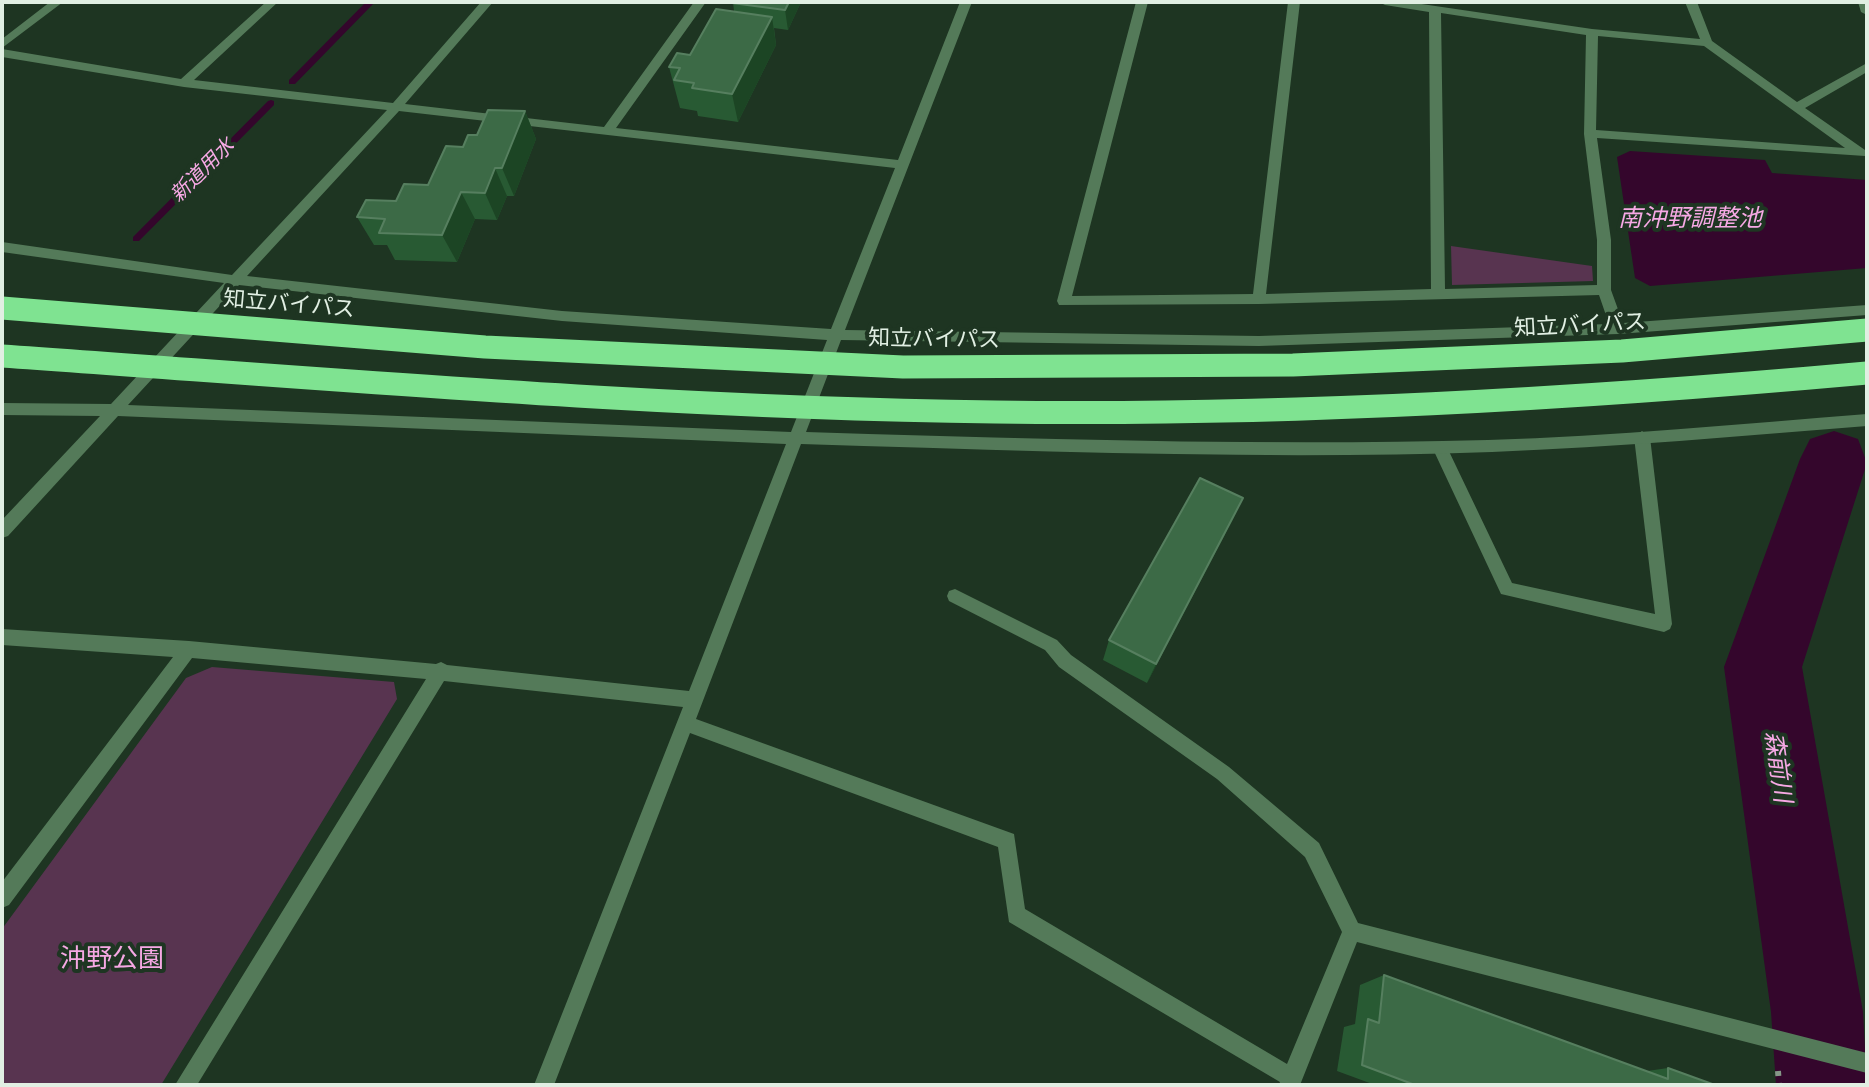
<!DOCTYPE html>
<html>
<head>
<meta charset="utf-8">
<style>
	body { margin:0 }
	#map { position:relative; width:1869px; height:1087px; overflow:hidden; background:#1e3522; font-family:"Archivo Narrow",sans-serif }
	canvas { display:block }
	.frame { position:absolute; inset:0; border:4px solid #e1efe3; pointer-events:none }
</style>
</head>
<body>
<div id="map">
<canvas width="1869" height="1087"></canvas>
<div class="frame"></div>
</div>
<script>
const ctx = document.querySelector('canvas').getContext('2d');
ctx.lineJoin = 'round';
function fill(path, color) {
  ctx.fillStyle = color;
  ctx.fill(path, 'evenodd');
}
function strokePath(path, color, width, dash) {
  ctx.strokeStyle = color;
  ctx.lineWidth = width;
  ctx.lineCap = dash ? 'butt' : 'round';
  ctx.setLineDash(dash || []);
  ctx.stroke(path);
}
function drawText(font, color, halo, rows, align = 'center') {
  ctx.font = font + ' "Archivo Narrow","Noto Sans JP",sans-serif';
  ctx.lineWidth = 8;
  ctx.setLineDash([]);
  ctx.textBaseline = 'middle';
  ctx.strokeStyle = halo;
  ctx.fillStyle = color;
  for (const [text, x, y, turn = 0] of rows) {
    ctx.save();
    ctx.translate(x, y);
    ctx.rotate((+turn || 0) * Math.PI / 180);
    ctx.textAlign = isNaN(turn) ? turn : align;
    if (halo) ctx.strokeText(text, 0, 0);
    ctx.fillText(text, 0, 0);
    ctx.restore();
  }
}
fill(new Path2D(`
	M1451,246l141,20 1,15 -141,4z
	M212,667l182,15 3,17 -236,386h-159v-156l184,-251z`), '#583450');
fill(new Path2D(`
	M1630,151l135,9 7,13 95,7v88l-217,18 -15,-8 -18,-121z`), '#34062c');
fill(new Path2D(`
	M366,2h9l-80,82h-6v-4z
	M271,100l3,1v4l-135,136h-6v-4l135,-136z`), '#34062c');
fill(new Path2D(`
	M1834,431l24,8 9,24 -65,204 61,345 4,73h-91l-5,-73 -47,-345 76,-208 10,-20z`), '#34062c');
strokePath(new Path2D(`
	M1778,1071l1,14`), '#859888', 6, [5, 7]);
fill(new Path2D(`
	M1642,431l8,6 22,187 -2,5 -6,3 -163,-38 -69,-147 3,-4h10l67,140 143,31 -21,-177z`), '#547a59');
fill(new Path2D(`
	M50,2h13l-61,46v-9z
	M266,2h12l-84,78 199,23 88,-101h12l-88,102 199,23 90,-125h12l-90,126 282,32 62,-158h12l-127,328 414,6 350,-12 -10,-29 -340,9 -200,1 -2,-4 79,-299h12l-76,294 181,-2 35,-292h12l-34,292 165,-5 -2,-277 -44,-7 -6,-3h29l184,27 108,10 -15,-37h12l15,39 85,61 70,-39v9l-62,36 60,42v6l-268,-18 14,102v50l12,33 244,-18v10l-249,19 -359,12 -418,-6 -35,92c227,7 455,14 682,8 126,-4 253,-16 379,-26v12c-125,10 -250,21 -375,26 -230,8 -461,-1 -691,-8l-105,275 318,115 11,75 262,155 55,-132 -37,-75 -88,-78 -158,-112 -14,-17 -96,-49 -2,-5 2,-5 6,-2 102,51 14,15 158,112 90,76 39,80 509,130v20l-510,-131 -57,143h-21l1,-3 -271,-160 -11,-75 -308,-114 -136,352h-20l149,-378 -239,-26 -247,404h-22l251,-406 -234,-21 -183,247 -7,3v-26l171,-225 -171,-12v-16l187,12 247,23 5,-2 6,3 242,26 97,-247 -668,-28 -110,120 -6,2v-18l98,-104 -98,-1v-12l109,1 113,-121 -222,-31v-10l230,33 155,-165 -203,-23 -182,-30v-8l179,30zM1441,13l145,22 -2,99 13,106v45l-152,4zM1598,36l106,10 141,102 -249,-18zM399,111l496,57 -64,161 -269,-18 -315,-35zM239,285l323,36 265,19 -36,92 -663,-27z
	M1858,2h9v13l-6,-3z`), '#547a59');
strokePath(new Path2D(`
	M2,308l483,39 418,20 390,-2 329,-14 245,-21
	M2,356c331,23 662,52 993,56 292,4 582,-13 872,-39`), '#7fe391', 23);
fill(new Path2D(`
	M733,2h68l-13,28 -14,-2 2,17 -38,77 -40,-6 -1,-5 -17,-3 -11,-41 21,-12 44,-44z
	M525,111l11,28 -22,57h-7l-10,24 -22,-1 -18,43 -62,-2 -8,-15h-13l-17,-28 39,-16 32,-16 49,-50z
	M1243,498l-11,23 -85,162 -44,-23 6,-20z
	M1384,975l263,96 21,-3 47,17h-340l-38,-14 7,-44 11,-3 5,-39z`), '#285a33');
fill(new Path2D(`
	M789,2h12l-13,28 -3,-20z
	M772,17l4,28 -38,77 -6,-28z
	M525,111l11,28 -22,57 -12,-28z
	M495,168l12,28 -10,24 -12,-27z
	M461,192l14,27 -18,43 -15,-27z
	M1243,498l-11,23 -85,162 9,-19z`), '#1c4524');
const building = new Path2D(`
	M733,2h56l-4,8 -53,-7z
	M716,9l56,8 -40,77 -40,-6 2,-5 -20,-3 6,-12 -11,-1 8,-14 13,2z
	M488,110l37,1 -23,57h-7l-10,25 -24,-1 -19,43 -63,-2 6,-14 -28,-2 9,-17 30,1 8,-17 24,1 18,-39 17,1 5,-12h9z
	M1200,478l43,20 -87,166 -47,-24z
	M1384,975l284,104v-11l47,17h-300l-53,-20 6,-46 11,4z`);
fill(building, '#3c6a46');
strokePath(building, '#567f5f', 2);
drawText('italic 20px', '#f7a9e5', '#1e3522', [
	["新道用水",203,171,-45]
]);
drawText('22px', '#e1efe3', '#1e3522', [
	["知立バイパス",289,305,5],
	["知立バイパス",1580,326,-3],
	["知立バイパス",934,340,1]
]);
drawText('italic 24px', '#f7a9e5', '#1e3522', [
	["南沖野調整池",1690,220],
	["森前川",1777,767,82]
]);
drawText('26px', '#f6a8e4', '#1e3522', [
	["沖野公園",112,960]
]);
</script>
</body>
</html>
